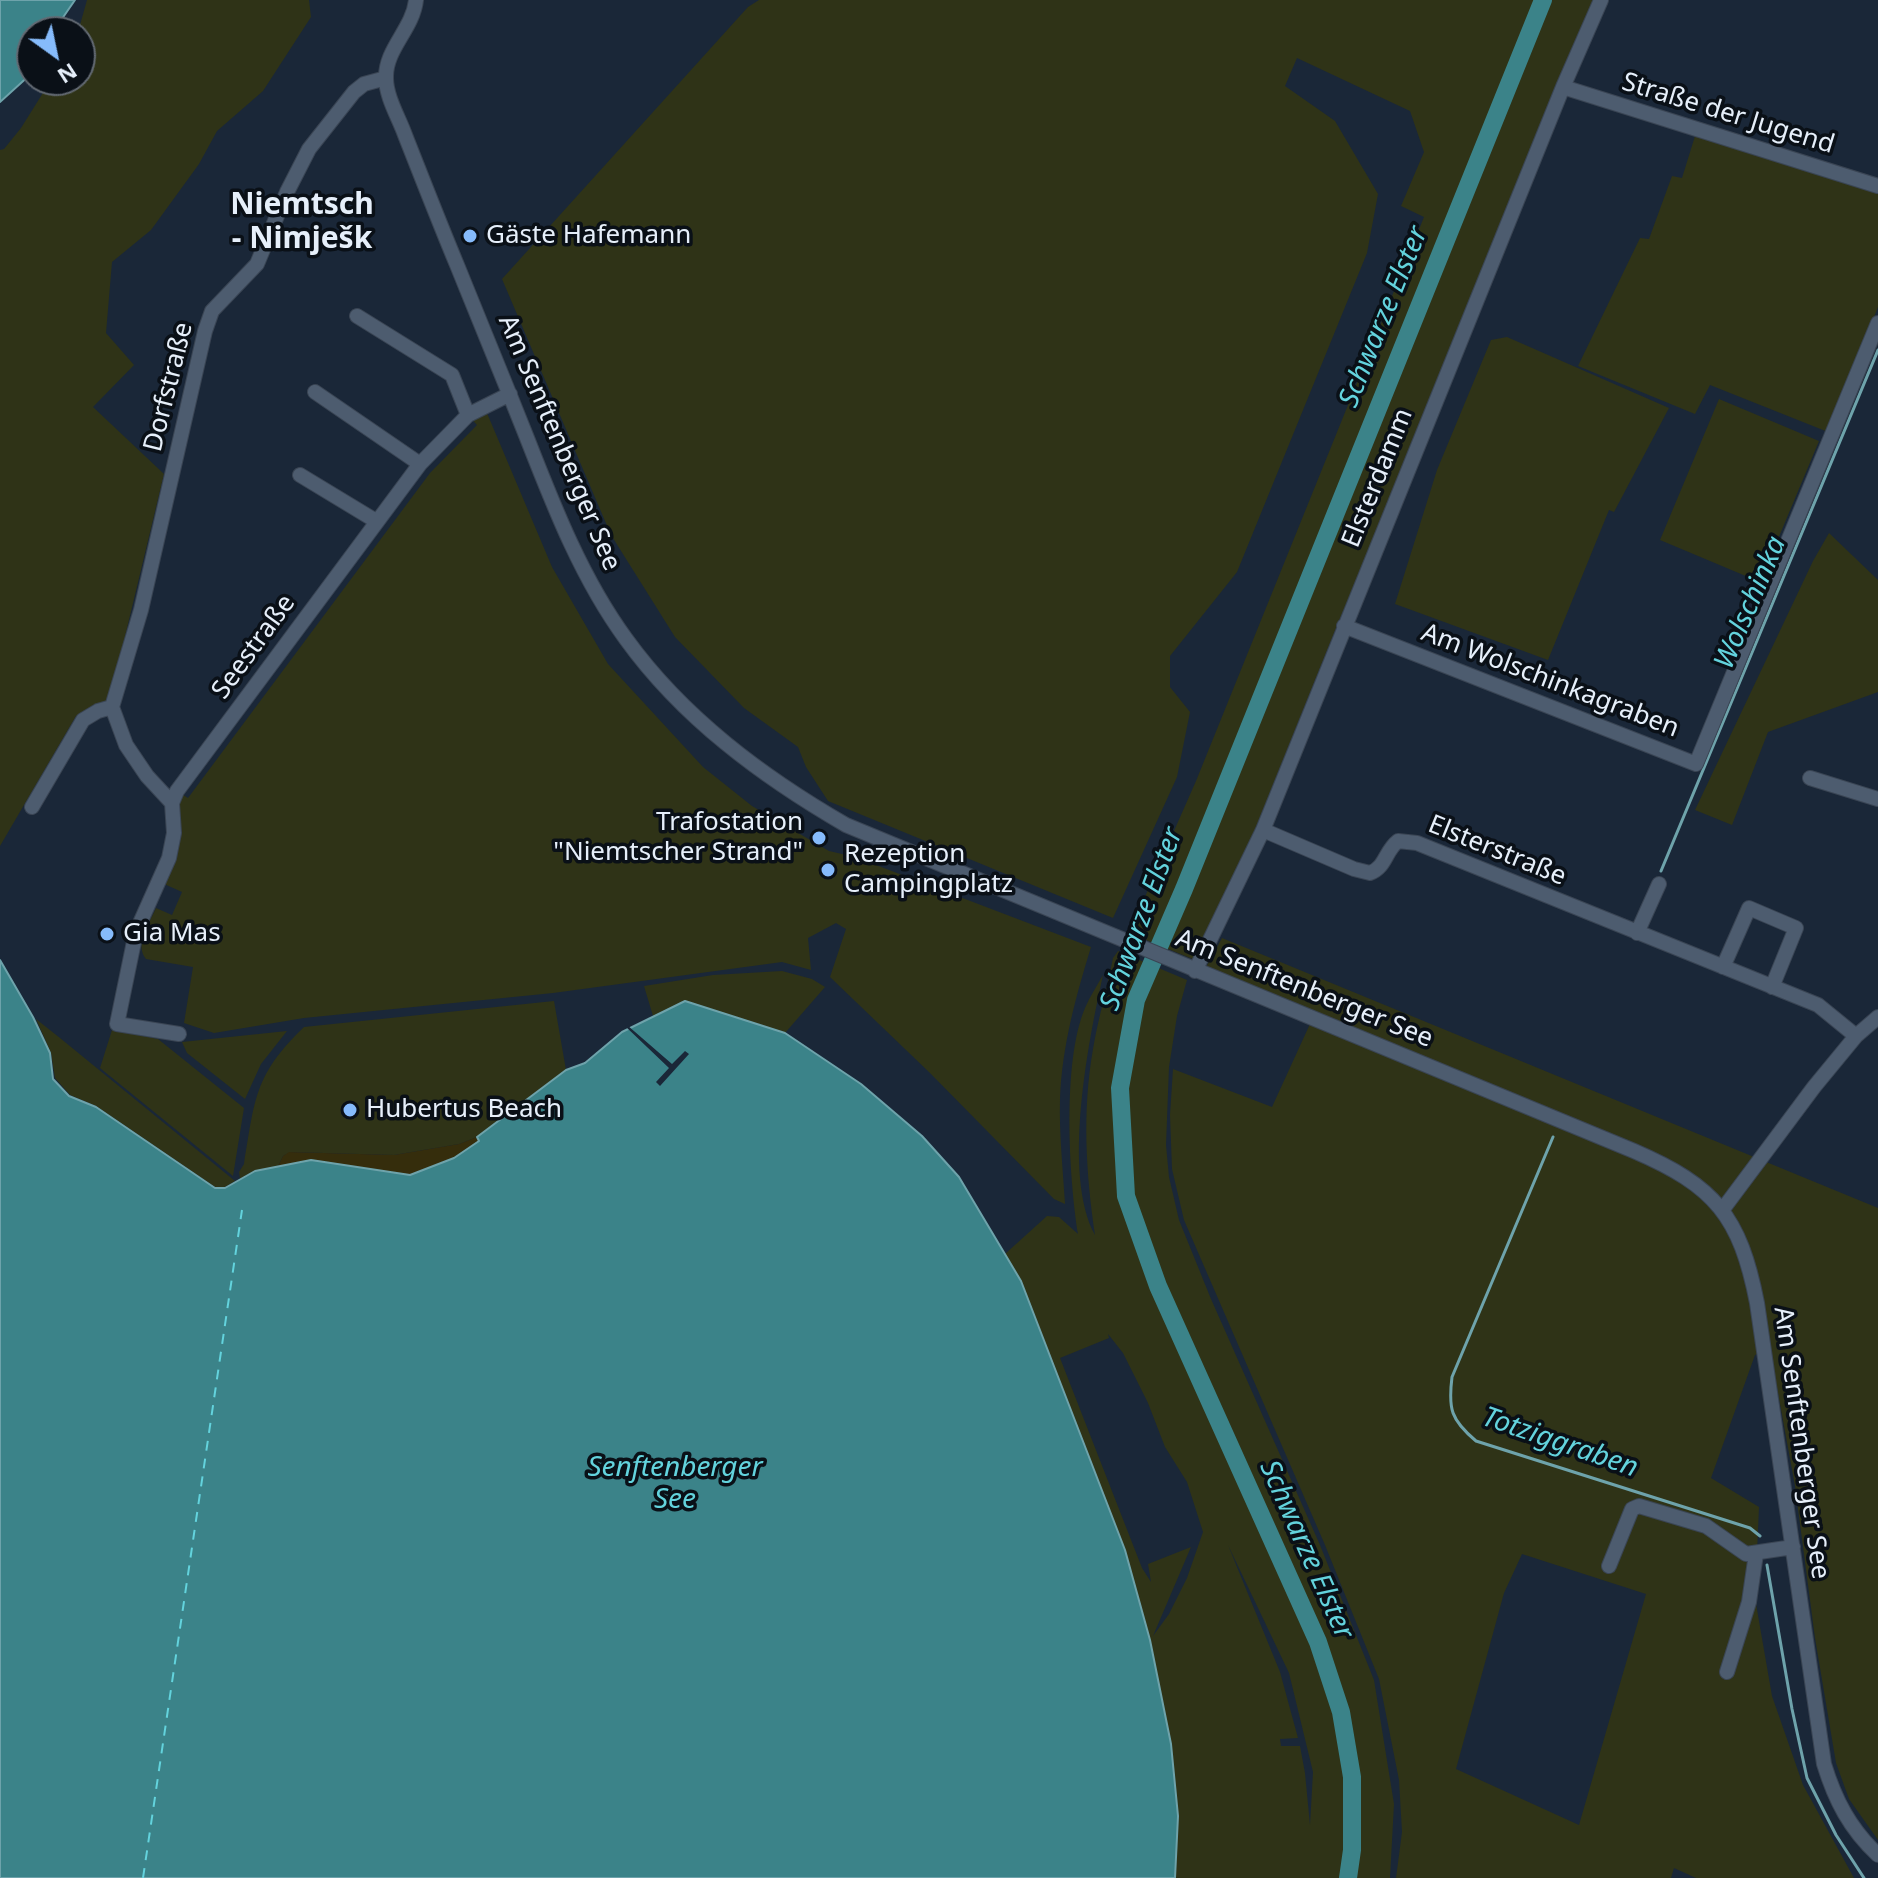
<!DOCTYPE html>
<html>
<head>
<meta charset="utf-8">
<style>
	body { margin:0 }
	#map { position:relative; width:1878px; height:1878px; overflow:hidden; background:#1a2738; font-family:"Noto Sans",sans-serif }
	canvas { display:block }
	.north { position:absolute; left:16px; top:16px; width:80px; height:80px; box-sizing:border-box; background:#0a1017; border:2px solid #626972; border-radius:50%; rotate:147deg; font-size:22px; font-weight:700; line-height:32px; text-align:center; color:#e6effa }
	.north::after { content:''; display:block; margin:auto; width:28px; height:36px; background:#86bbfb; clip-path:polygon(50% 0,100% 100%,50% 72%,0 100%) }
</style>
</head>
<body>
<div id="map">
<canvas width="1878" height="1878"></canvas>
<div class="north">N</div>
</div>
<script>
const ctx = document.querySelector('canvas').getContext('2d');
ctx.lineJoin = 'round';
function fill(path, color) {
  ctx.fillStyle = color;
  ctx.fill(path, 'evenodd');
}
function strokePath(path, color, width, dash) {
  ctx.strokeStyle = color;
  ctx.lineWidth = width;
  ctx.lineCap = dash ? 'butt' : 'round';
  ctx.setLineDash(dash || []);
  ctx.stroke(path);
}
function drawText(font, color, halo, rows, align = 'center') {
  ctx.font = font + ' "Noto Sans",sans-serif';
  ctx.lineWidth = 7;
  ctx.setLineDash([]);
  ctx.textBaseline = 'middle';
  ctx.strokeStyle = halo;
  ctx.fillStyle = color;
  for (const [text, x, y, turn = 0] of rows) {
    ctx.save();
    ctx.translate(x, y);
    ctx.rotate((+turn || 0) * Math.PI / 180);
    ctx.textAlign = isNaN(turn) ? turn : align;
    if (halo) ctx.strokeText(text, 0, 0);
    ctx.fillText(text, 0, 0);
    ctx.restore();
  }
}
fill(new Path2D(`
	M87,0h222l2,17 -48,74 -46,40 -18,33 -48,66 -39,32 -6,71 28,32 -41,42 71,67 -55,229 -33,13 -76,130v-696l4,-1 17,-21 30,-48h29v-48h-2z
	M759,0h842l-263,623 -82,204 -61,133 -66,-27 67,-152 228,-564 -23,-11 23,-54 -14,-41 -113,-53 -12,28 50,35 43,73 -11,59 -130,319 -67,84v31l20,25 -13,65 -64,141 -285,-117 -22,-34 -8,-20 -54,-39 -69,-71 -64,-102 -109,-256 246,-272z
	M1695,136l183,54v117l-50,125 -118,-47 -15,29 -117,-48 62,-128 9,1 23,-63 10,2z
	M1507,337l162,71 -55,104 -5,-2 -61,150 -153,-56 42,-134 54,-130z
	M1719,399l100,42 -59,141 -100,-42z
	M484,406l68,161 56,97 95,103 49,39 77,45 26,6 236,90c-15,49 -29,99 -31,152 -1,35 3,70 5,105l-11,-5 -124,-126 -100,-96 16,-48 -10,-6 -28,15 3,32 -29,-8 -229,31 -249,25 -90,15 -30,-10 9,-56 -47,-8c-12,-15 3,-35 10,-51l16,7 10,-23 -20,-9 15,-92 11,7 242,-325 47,-48 -9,-10z
	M1829,533l49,47v112l-110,40 -36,93 -37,-15 118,-249z
	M1222,938l656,270v632l-29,-41 -13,-36 -21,-125 -20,-152 -25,-137 -15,6 -44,123 48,29 -4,91 17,98 31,89 51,93h-158l-22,-10 -3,10h-275l6,-46 -3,-52 -20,-101 -54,-134 -141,-325 -12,-51 -2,-54 3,-46 99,38 43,-94 -110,-44zM1522,1554l124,40 -67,231 -123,-56 48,-176z
	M1118,951l69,29 -10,36 -8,51 -3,78 3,32 10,43 32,79 109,246 54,135 20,124 -4,74h-215l3,-62 -7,-72 -21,-104 -25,-90 -104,-269 -16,-27 42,-38 12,1 19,17c-9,-58 -16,-172 7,-226 5,-12 12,-22 18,-33 -15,68 -41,199 -8,260 -9,-61 -13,-124 -2,-186 5,-30 14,-60 20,-91zM1108,1334l15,19 25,50 17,44 22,35 16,50 -16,46 -18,36 -16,22 38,-89 -43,17 3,18 -9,-14 -82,-210 49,-20zM1228,1545l61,128 24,99 -3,53 -5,-52 -5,-27h-19l-1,-7 18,-1 -18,-66z
	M782,971l30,8 13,8 -40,46 -100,-32 -32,15 -9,-30 69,-11z
	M554,1001l12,69 -89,67 -18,7 -65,11 -104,-3 -7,4 -5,10 -23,5 -15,8 -1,-7 5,-8c11,-65 10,-89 60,-137z
	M36,1019l24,19 175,143 -10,6h-10l-119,-81 -26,-11 -15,-17 -4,-25z
	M112,1030l46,9 86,69 -11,68 -133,-108z
	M287,1031l-26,33 -16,35 -58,-46 -5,-11z`), '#2f3317');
fill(new Path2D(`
	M477,1137l3,4 -26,17 -44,17 -99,-15 -33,6 5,-10 6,-4 105,3 65,-11z`), '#352d0c');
const water = new Path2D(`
	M0,0h75l-20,29 3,3h-26v41l-32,29z
	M0,960l33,57 17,36 3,26 16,17 27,11 119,81h10l30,-17 56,-11 99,15 44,-17 25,-17 -2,-4 89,-67 19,-7 37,-31 63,-31 100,32 76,51 61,52 37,41 62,104 104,269 25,90 21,104 7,72 -3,62h-1175z`);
fill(water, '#3b8389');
strokePath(water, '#6ea3ab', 2);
fill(new Path2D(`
	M627,1025l45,39 13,-13 4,3 -29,32 -4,-4 13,-14 -44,-42z`), '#1a2738');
strokePath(new Path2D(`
	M1661,871l217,-521
	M1553,1137l-101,240c-4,32 -1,43 24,64l274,87 10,8
	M1767,1565l25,144 15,69 29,57 28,43`), '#6ea3ab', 3);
strokePath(new Path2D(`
	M1348,1878l4,-28v-73l-11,-65 -23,-70 -160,-356 -32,-90 -6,-108 16,-88 48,-111 359,-889`), '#3b8389', 18);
strokePath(new Path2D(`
	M143,1878l99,-668`), '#63d3dd', 2, [10, 8]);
const minor = new Path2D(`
	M416,0c-3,29 -31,49 -30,78 0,19 13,40 19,57 17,43 34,87 52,130 23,57 47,115 70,173 27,69 55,141 99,201 57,79 137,138 220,186l788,326c81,35 106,65 123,152l67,461c11,36 26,65 54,91
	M1563,87l315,99
	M357,316l95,59 16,40
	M315,392l105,72
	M300,475l76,46
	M1344,626l352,138 182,-441
	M1810,778l68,21
	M172,803l5,-12 243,-327 48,-49 42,-21
	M32,807l51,-87 15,-9 14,-4
	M1263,830l91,39 16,4c16,-6 15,-22 28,-32l19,2 401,162 38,31
	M1637,933l22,-49
	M1723,967l26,-59 47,20 -24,59
	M1195,971l68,-141 300,-743 38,-87
	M179,1034l-62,-10 19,-92 33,-74 5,-25 -2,-30 -25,-27 -21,-31 -14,-38 29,-97 64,-279 7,-20 45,-47 30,-72 22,-43 45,-57 10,-8 22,-6
	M1723,1209l91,-122 42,-51 22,-19
	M1609,1566l23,-57 7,-3 67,20 40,28 47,-7
	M1727,1672l22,-70 7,-48`);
strokePath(minor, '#3a4554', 16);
strokePath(minor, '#4d5c6f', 14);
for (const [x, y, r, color] of [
	[470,236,8,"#86bbfb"],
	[819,838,8,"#86bbfb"],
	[828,870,8,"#86bbfb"],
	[107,934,8,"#86bbfb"],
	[350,1110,8,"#86bbfb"]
]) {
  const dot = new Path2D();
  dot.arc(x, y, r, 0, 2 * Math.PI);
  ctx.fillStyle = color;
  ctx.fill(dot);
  strokePath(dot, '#0a1017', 3);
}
drawText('26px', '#e6effa', '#0a1017', [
	["Straße der Jugend",1728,114,17],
	["Dorfstraße",169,387,-76],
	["Am Senftenberger See",559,443,67],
	["Elsterdamm",1378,478,-68],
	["Seestraße",254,647,-54],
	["Am Wolschinkagraben",1550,681,21],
	["Elsterstraße",1497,851,22],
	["Am Senftenberger See",1304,989,22],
	["Am Senftenberger See",1801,1443,82]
]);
drawText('26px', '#e6effa', '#0a1017', [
	["Gäste Hafemann",486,236],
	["Trafostation",803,823,"right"],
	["\"Niemtscher Strand\"",803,853,"right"],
	["Rezeption",844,855],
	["Campingplatz",844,885],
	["Gia Mas",123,934],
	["Hubertus Beach",366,1110]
], 'left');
drawText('italic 28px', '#63d3dd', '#0a1017', [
	["Schwarze Elster",1384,317,-68],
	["Wolschinka",1751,603,-67],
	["Schwarze Elster",1142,919,-70],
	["Totziggraben",1560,1443,19],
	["Senftenberger",675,1468],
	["See",675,1500],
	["Schwarze Elster",1306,1550,66]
]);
drawText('bold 30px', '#e6effa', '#0a1017', [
	["Niemtsch",302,205],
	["- Nimješk",302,239]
]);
</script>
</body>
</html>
